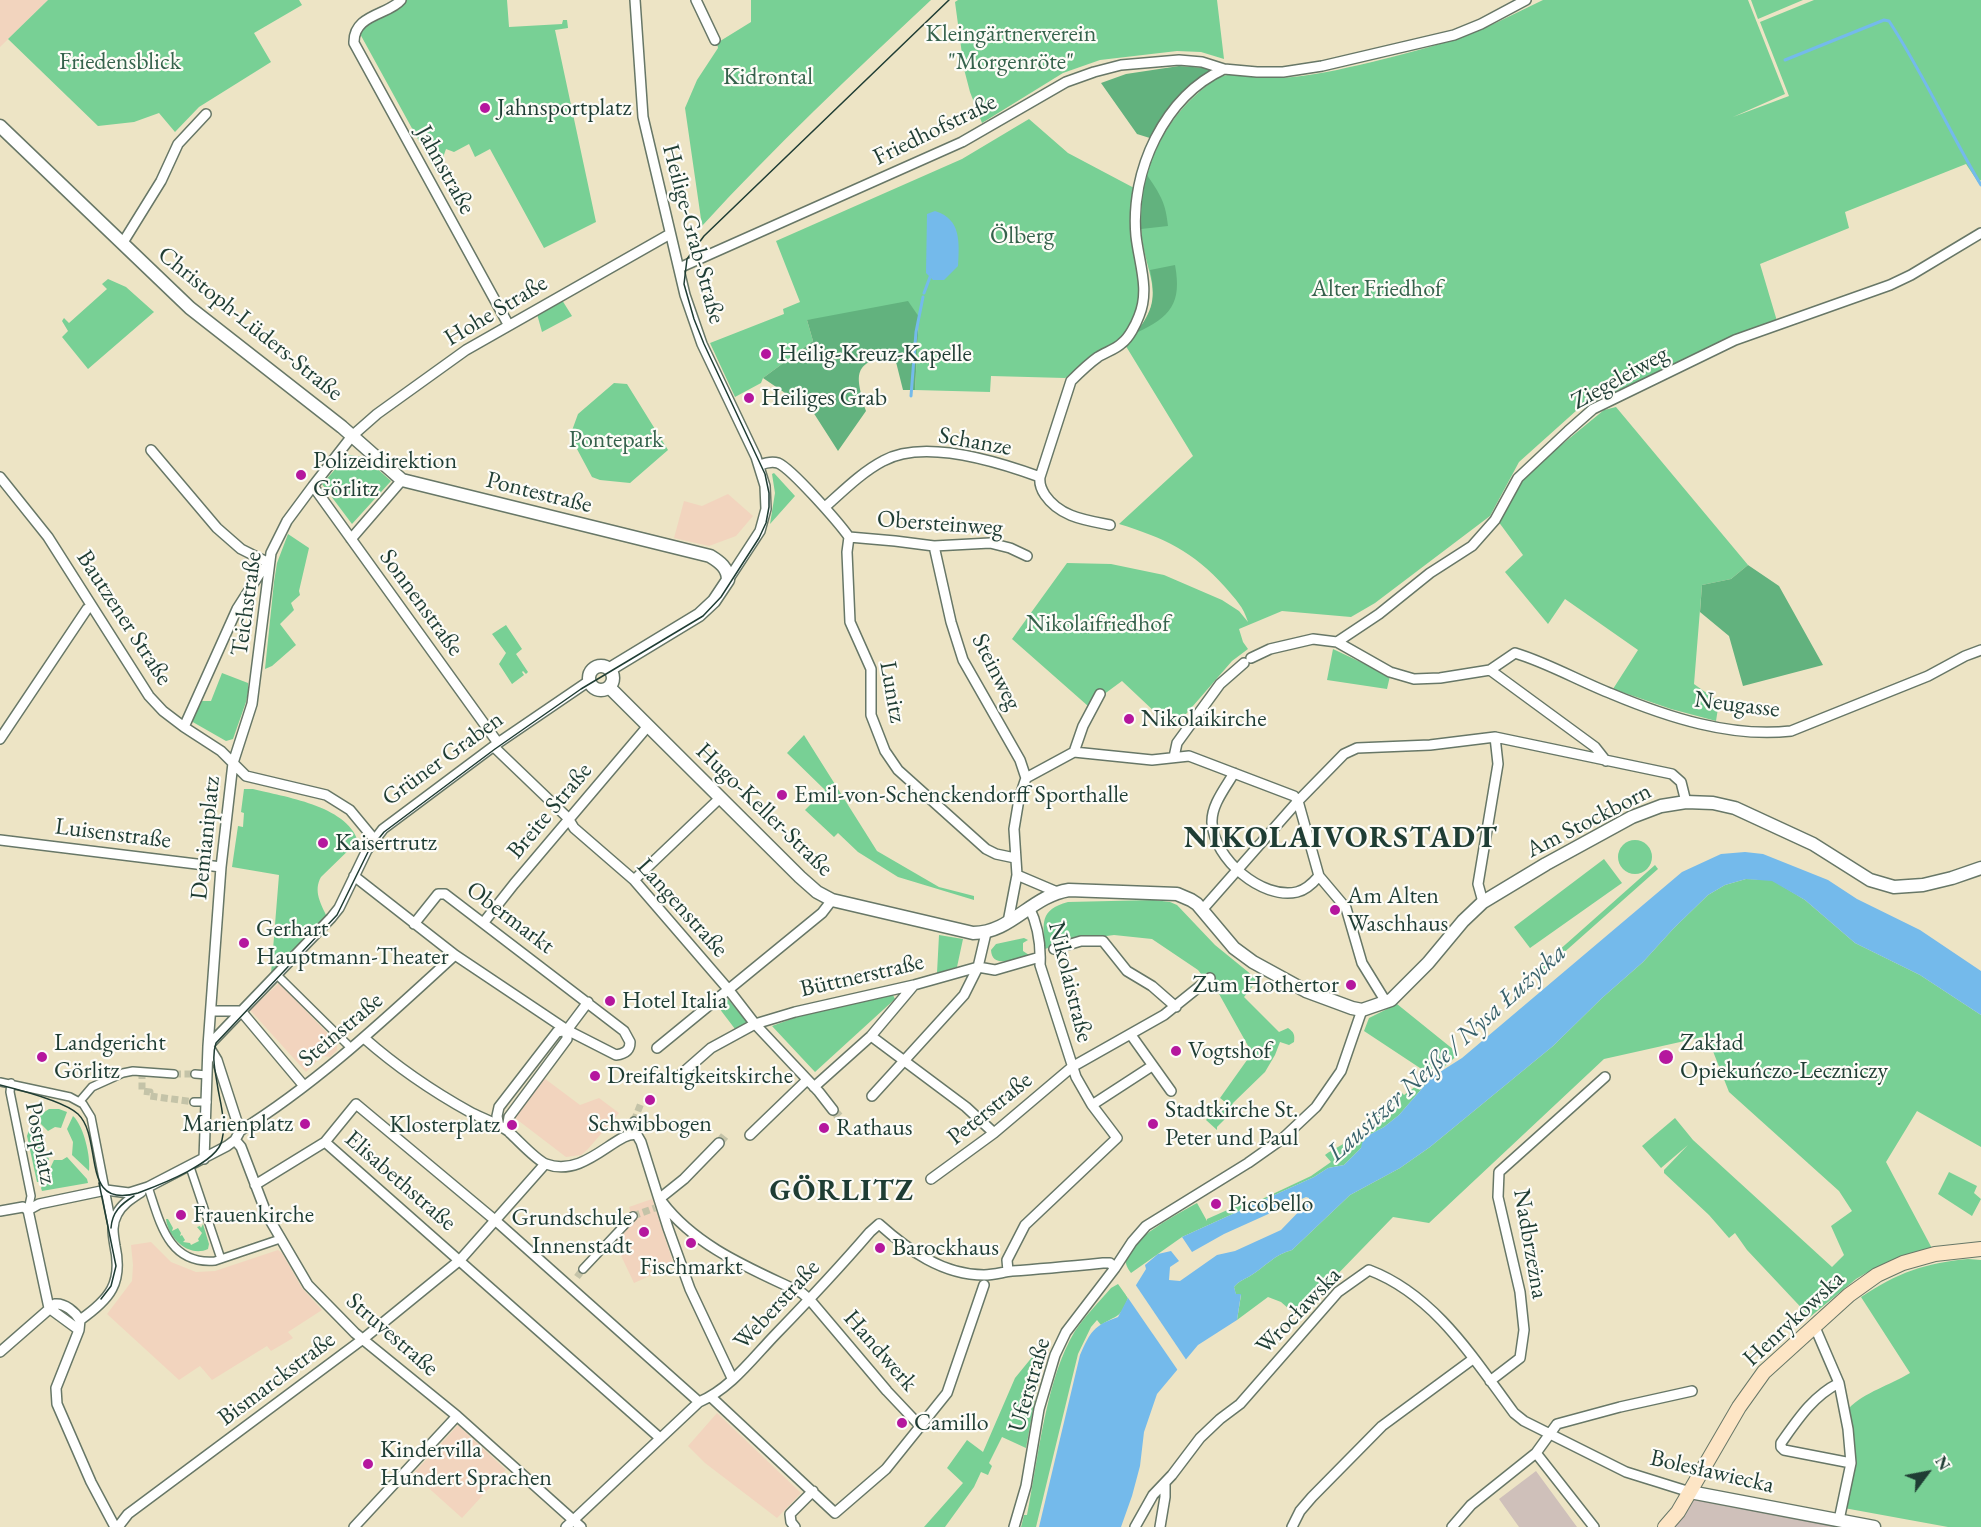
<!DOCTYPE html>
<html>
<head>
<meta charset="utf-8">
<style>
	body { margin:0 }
	#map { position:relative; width:1981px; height:1527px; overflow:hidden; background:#ede4c5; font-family:"EB Garamond",serif }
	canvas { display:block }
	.north { position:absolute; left:1897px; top:1443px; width:60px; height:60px; -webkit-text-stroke:4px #fdfcf7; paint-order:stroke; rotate:58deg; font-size:16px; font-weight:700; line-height:24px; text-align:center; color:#1f3d34 }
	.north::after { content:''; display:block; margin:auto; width:21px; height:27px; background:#1f3d34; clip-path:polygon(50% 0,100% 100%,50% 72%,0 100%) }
</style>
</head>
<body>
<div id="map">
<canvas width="1981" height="1527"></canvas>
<div class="north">N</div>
</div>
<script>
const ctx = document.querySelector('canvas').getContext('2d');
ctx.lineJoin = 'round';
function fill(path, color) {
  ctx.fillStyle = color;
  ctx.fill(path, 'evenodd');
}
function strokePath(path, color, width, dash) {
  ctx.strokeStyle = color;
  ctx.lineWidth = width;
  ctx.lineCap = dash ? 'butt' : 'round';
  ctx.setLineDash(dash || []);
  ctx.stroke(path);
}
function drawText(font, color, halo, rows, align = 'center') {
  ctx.font = font + ' "EB Garamond",serif';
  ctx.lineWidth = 4.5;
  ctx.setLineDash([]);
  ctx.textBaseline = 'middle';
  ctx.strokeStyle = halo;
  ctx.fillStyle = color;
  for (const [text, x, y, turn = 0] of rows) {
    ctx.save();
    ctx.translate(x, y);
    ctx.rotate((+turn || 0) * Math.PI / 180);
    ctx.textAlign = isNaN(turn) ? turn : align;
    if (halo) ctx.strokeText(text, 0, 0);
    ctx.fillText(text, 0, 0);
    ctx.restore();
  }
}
fill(new Path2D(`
	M0,0h48l-48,47z
	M728,494l25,22 -17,20 -27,10 -35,-8 10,-37 18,5z
	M279,983l58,60v7l-7,7 -8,-1 -16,16 -56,-62z
	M544,1078l36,27 19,-7 20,15 -31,36 -7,6 -15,2 -51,-39 7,-14z
	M652,1199l22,66 -40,18 -19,-40 19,-21 -5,-15z
	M151,1242l20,20 25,10 19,-1 63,-21 4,3 20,35 20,22 -34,22 5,6 -5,3 -17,10 -4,-5 -55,34 -12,-14 -21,14 -72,-66 25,-33 1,-16 -2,-20z
	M717,1413l84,80 -24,25 -72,-55 -17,-17z
	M458,1425l48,45 -44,48 -49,-44z`), '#f2d4be');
fill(new Path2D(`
	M1536,1471l41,56h-58l-20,-28z
	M1696,1497l150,30h-172z`), '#cfc0ba');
fill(new Path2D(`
	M48,0h251l3,5 -48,28 17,29 -72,45 -24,25 -16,-19 -25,9 -36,4 -90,-87z
	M405,0h102l2,27 53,-3 1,-4h4l1,8 -13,2 41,192 -52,26 -54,-99 -15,8 -6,-13 -15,8 -8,-3 -7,20 -3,3 -77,-140 13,-13 26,-13z
	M751,0h180c-78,73 -157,147 -229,226l-17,-118 12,-28 21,-32 -1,-5 34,-21z
	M958,0h259l7,59 -23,-7 -24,-1 -77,9 -37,13 -81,50 -12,-31 -6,-23 -9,-67z
	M1543,0h205l37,94 -52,23 56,-21 -29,-74 54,-22h167v180l-3,2 -12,-18 -121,48 4,16 -89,36 17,57 -46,16 -154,73 -58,52 -29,54 -115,87 -24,14 -69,-6 -43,18 4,13 5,7 -16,12 -59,68 -51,-48 -34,25 -76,-67 55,-76 44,1 53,11 58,25 17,11 9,11c-5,-16 -12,-22 -23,-35 -32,-36 -61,-49 -106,-63l74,-68 -69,-113c51,-42 20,-64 17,-115 -3,-49 19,-102 56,-134 8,-7 17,-15 26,-18 14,-5 40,3 55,2 32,-1 63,-9 94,-16 28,-7 56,-14 83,-23 31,-10 59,-25 88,-39z
	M1751,0h52l-45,19z
	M1029,119l39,34 68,36 8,104 -6,23 -15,26 -58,36 -74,-2 -1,16 -75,-2 4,-73 -112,3 6,21 -50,37 -2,5 -26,14 -25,-54 74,-29 -1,-5 17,-7 -24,-61 186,-82z
	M108,279l18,8 28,25 -66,57 -26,-32 6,-6 -6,-10 2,-3 5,5 38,-34 -5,-5z
	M562,300l10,16 -30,16 -5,-18z
	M614,383l13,1 41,66 -38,33 -30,-3 -8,-3 -22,-41 8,-22z
	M1616,407l132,158 -17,14 -29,6 -8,99 25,18 -3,19 -45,-12 -58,-20 25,-39 -73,-51 -17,25 -43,-52 18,-17 -25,-34 29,-48 77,-63z
	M348,455l16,2 27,24 -39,43 -30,-40z
	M774,473l21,23 -25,28 5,-31 -3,-19z
	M288,534l21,14 -10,43 1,4 -9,8 3,7 -14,14 16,21 -24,21 -7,3 9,-87 3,-19z
	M506,625l16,24 -6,5 12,18 -2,2 -3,-3 -1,1 2,3 -12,9 -13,-20 7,-11 -14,-19z
	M1333,649l57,27 -3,13 -60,-9z
	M222,673l26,10v9l-2,10 -13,37 -7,2 -35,-20 11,-20h9z
	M804,735l73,116 62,36 35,9v4l-76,-23 -40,-25 -20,-19 -4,4 -29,-27 20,-20 -38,-37z
	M244,789h9c31,8 93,16 105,52l-37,36c-8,14 0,27 6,40l-56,57 8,-99 -47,-8 6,-41 5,1 1,-14 -3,-1z
	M1618 857a17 17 0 1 1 34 0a17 17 0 1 1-34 0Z
	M1604,859l18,24 -92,65 -16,-21z
	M1655,865l3,4 -116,103 -3,-4z
	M1746,879l26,1 33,20 50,43 65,32 61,40v132l-64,-36 -31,51 49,92 -69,19 -10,6 -46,38 -63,-67 -12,-17 -6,5 -20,-23 -45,-42v-3l24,-25 -27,23 -19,-22 33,-28 18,22 139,127 12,-12 -13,-29 21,-15 -13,-20 -110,-99 -22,-56 -103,23 -175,164 -36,-6 -96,99 -16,-14 -13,-5 -31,23 4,-25h-5l-2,-8c5,-6 9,-7 16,-11 15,-9 25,-22 42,-26l58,-55 50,-27 30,-21 123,-101 49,-48 41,-36 31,-34 34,-33 17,-10z
	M1154,900l16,2 7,3 38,40 43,35 -14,17 35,35 9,-4c6,4 7,7 6,14l-5,3 -9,-3 -5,13 -10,17 -32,31 -8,16 -8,8v3l-11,-10 12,-15 4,3 3,-6 -5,-4 32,-45 -43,-77 -4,3 -7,-9 -46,-31 -38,-4 -45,6 -24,8c-2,-26 -6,-39 23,-47z
	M939,935l24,4 -6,28 -20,6z
	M1024,938l4,2 -5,3v8l6,4c-12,3 -37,15 -38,-5l5,-6z
	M892,993l3,6 -80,73 -43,-46 25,-9z
	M728,999l19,23 -12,7 -16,-21z
	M1397,1004l62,50 -27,23 -33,38 -15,12 -15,8 -8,13 -17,17 -16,3 -14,9 -132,60 -51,36c-2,-3 -6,-8 -5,-13 3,-21 53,-47 71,-57l10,18v-2l34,-15 2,4 68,-32 20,-14 -6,-7c9,-7 19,-10 27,-17l2,2 11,-8 11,-11 -4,-4 30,-24 2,2 12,-9 10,-14 -62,-41 5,-13z
	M49,1109h10l8,3 -6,16 -6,-1 -7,4 -13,-13z
	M73,1116c11,10 18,42 16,55l-17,-16 1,-13 -6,-13z
	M32,1121l12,13 -2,12 7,13 -10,23h-2l-10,-46z
	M67,1157l20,22 1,4 -46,8 -1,-3 13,-28h8z
	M1949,1172l28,14 -3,7 7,6 -9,17 -34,-22z
	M166,1219h2l5,9 -1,3 6,-3 3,5 -1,3 2,-1 3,5 -2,2 7,1 1,2 8,-4 -1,-2 4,-6 -5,-6 3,-1 1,2 2,-4 6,20 -1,5c-19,9 -40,-11 -42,-30z
	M1968,1259l13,1v267h-33l-104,-19 4,-99c18,-18 41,-23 62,-36l-49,-76c36,-24 64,-34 107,-38z
	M1118,1284l10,14c-8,21 -10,16 -27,27l-4,-5 -6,7 -13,27 -42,173h-15l3,-12h3c11,-55 19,-137 48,-184 10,-15 24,-29 36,-43z
	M1042,1345l6,4 -16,22 -17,37 8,-17 15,-8 -12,65 -24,-11 -13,26 3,3 -4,9 -7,-3 -7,15 -29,40h-21l39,-44 -16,-15 20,-28 16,12 32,-74z`), '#78d095');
fill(new Path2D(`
	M1179,66l40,3 -14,7 -52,63 -16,-5 -36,-51 25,-9z
	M1147,175c13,19 19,28 21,51l-27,3 1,-36z
	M1175,265c7,38 -4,52 -39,68 17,-23 20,-34 14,-63z
	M908,301l11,16 -4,73h-12l-9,-36c-42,9 -39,19 -28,57l-28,40 -25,-39 -50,-34 50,-37 -6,-21z
	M1748,565l31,21 44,79 -80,21 -14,-50 -29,-24 2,-27 29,-6z`), '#62b27e');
fill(new Path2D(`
	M935,211c27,8 24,33 23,55l-14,14h-11l-7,-7 1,-59z
	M1745,852l18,2 65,26 29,19 63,31 61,41v44l-61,-40 -65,-32 -50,-43 -33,-19 -26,-2 -21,6 -17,10 -34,33 -31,34 -41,36 -49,48 -123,101 -30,21 -50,27 -58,55c-17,4 -27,17 -42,26 -7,4 -11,5 -16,11l2,7h5l-4,26 -39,25 -41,49 -13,38 -4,34 -8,30 -11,31h-82l41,-172c11,-24 13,-29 38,-38l10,-19 18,-29 -1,-4 13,-11 13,-3 8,10 -9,6 -1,13 11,1 37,-26 18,-4 46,-21 28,-29v-3l-3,-1 -82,37 -32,18 -10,-15 132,-60 14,-9 16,-3 17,-17 1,-5 7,-8 15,-8 15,-12 33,-38 30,-19 220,-186 39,-18z`), '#74baeb');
fill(new Path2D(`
	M1135,1284l52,77 -8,11 -53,-77z`), '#ede4c5');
strokePath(new Path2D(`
	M1785,60l99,-40 5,1c34,52 60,110 92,164
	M924,293l6,-16
	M911,396l5,-64 7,-35`), '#74baeb', 3);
strokePath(new Path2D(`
	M142,1072v19l8,1v4l44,6
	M174,1074h21
	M634,1121l7,-18
	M633,1216l22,-8
	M577,1277l6,-8`), '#c4c3a8', 7, [7, 3.5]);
strokePath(new Path2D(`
	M833,1110l11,12 4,1
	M719,1143l7,-9`), '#c4c3a8', 9, [9, 4.5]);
const pedestrian = new Path2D(`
	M277,975l74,73
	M195,1074l12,1
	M0,1082l70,15 13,7 8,13 21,108
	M11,1083l-1,9 21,104 -3,14
	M80,1101l12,-14 31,-14 10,-2 41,3
	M194,1102h13
	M631,1134l3,-13
	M190,1167l31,92
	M148,1187c12,35 20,78 67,74l65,-22
	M583,1269l50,-53`);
const minor = new Path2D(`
	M401,0c-12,15 -48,14 -47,43l154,281
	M635,0l8,117 42,178 17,49 54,113 9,29 1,23 -6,22 -32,49
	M696,0l19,40
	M122,244l39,-63 17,-37 28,-30
	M679,268l283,-126 104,-60 28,-10 27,-7 58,-5 23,2 22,7 33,3h26l39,-6 132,-31 27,-11 45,-24
	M151,450l66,78 24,21 28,14 -9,10 -23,36 -53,118
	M760,465c5,-2 12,-4 18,-2 14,6 61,60 71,74l-2,15 3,70 21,47v46l14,36 13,19 88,79 10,5 19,4
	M0,477l48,60 101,159 14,15 21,16 37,24 25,25 80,19 24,15 24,29
	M1040,477l31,-96c9,-9 17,-17 27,-24 8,-5 18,-8 24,-14 7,-5 14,-19 17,-27 11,-26 0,-53 -3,-80 -6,-65 28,-139 88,-167
	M313,486l185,257
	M825,507c18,-16 37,-35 58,-46 41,-23 116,1 157,16 -1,7 1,12 5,18 15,22 40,25 65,30
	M849,537l46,4 39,5 56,-3 20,5 17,8
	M351,539l51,-59
	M934,546l17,76 12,38 57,100 6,18
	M1337,642l42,-28 51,-41 42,-27 23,-26 23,-42 50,-47 25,-22 142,-69 155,-55 21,-10 70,-42
	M1251,658l19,-9 43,-10 24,3 53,30 24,7 26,-1 50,-8 25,-17c33,10 64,28 97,41 55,23 119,44 179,37l137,-55 37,-20 16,-6
	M1490,670l105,77 11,14
	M0,739l87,-130 5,-3
	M494,747l74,71 6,10 60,52 94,109 27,35 64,68 14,18
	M1074,752l78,8 37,-4 105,40 4,5 21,75 27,32 16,55 24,39
	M1174,757l3,-14 43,-59 24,-21
	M1234,773c-8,14 -23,32 -22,50 2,36 50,77 85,69 9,-2 16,-9 22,-16
	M0,840l221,27
	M1017,875l40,17
	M354,876l101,79 112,75 49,25c8,-1 14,-4 14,-13l-6,-11 -179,-137h-7l-24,30
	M634,880l86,-82
	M1483,902l-5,-18 20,-120 -3,-27
	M1202,910l96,-109 46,-47 13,-6 73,-3 65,-8 177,37 9,8 5,20
	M484,922l30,-38 134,-158
	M1008,922l9,-47 -3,-46 5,-30 7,-21 48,-26 9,-26 17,-32
	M1054,949l27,-8h22l24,30 25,15 24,21
	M211,1011h30
	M241,1011l63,75
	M567,1030l21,-28
	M1131,1035l40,56
	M871,1036l95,71 28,26
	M364,1038c33,29 68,53 106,74 9,5 36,15 40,21 9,8 26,27 36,31 39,15 72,-35 91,-29l4,7 27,86 22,61 42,89
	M208,1046l123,-128 8,-10 28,-58 16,-21 115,-86 91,-62
	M657,1048l165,-135 10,-13
	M678,1077l33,-29 44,-24 40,-12 119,-27 64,-18 17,3 45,-13
	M814,1087l57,-51 43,-51
	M872,1096l92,-101 14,-28 8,-34
	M1092,1105l60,-39
	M499,1127l-2,-11 2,-9 58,-75 10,-2
	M507,1129l2,-12 58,-78v-9
	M240,1131c79,-49 147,-114 215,-176
	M750,1135l57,-55
	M235,1140l6,7 26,68 41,70 47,48 102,83 124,111
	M325,1142l335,296
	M204,1159l4,-113 13,-179 12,-104 19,-59 19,-151 16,-32 26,-35 39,-50 25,-22 89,-64 204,-116
	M931,1179l63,-46 78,-66 92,-52 46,-37
	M255,1185l70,-43 31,-38 140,117 203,181
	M659,1199l25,-20 35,-36
	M662,1202c35,46 90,67 140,91l8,7 77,91 34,36
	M28,1210l11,-6 67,-14 23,3 19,-6 79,-41 8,-6 5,-9 -23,-71 -8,-13
	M28,1210l21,98 30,22
	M0,1211l23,-4 5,3
	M1008,1271l-1,-11 18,-35 92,-87 -25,-33 -16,-28 -36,-112c1,-20 -2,-40 -11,-58
	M80,1320l-1,10 -23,58 1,16 34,78 24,45
	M80,1320c30,-21 43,-37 35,-74 -2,-12 -4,-21 2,-32 5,-10 15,-16 24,-22
	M1814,1325l25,58 9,46 3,34 -12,57
	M0,1352l55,-48c10,-1 20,8 25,16
	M1490,1381l30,-23 4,-28 -4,-38 -22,-95 1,-25 106,-95
	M1839,1383c-26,13 -41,36 -58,60v4l3,3 67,13
	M711,1397l124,116 51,-44 61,-76 37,-108
	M1536,1453l58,74
	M118,1527l10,-13 235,-175 97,-79 85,-96
	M354,1527l103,-111
	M566,1527l133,-125c31,-13 53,-43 76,-67 33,-34 64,-67 95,-103l9,-8c29,26 64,51 105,51 10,0 19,-3 28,-4 30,-2 61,-5 91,-8h7l5,5
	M795,1527l-4,-5 -1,-8 23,-23
	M1014,1527l12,-41 13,-77 16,-54 11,-23 49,-64 17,-26 14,-16 102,-63 34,-24 34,-32 25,-36 21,-61
	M1135,1527l18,-32 19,-20 28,-37 20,-19 20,-15 98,-112 31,-22c66,25 105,89 145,143l10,8 102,51 64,20
	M1160,1527l5,-30v-14
	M1292,1527l8,-16 12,-14 70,-71 91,-67
	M1452,1527l19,-22 65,-52 21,-29 63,-17 72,-16`);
const tertiary = new Path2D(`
	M0,126l190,182 152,119 60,53 308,76c10,6 18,12 18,24l-14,21 -15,14 -89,54
	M589 678a12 12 0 1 1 24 0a12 12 0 1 1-24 0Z
	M609,687l191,190 17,15 15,8 141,33c38,0 58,-37 96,-43l108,4 14,6 6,4 37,44 19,14 53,29 46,17 10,2 29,-10 37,-37 35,-42 20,-19 63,-38 86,-47 29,-11 25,-4 27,1 22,5 78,36 57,36 24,7 29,-2 29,-7 29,-10
	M1690,1492l184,35`);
const secondary = new Path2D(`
	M1665,1527l13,-15 61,-105 25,-35 85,-77 28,-20 26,-12 32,-9 46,-5`);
strokePath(pedestrian, '#677767', 10);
strokePath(minor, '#677767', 12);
strokePath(tertiary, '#677767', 15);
strokePath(secondary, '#677767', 16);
strokePath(pedestrian, '#fff', 7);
strokePath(minor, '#fff', 9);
strokePath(tertiary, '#fff', 12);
strokePath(secondary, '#fde5c5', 14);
strokePath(new Path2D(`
	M0,1085c20,5 64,16 78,29 26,25 1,96 60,79 21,-8 80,-30 84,-53 4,-16 -1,-35 -4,-51 -2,-15 -7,-31 -2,-46l121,-128 31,-63 16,-20 111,-83 86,-60 122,-73 18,-19 38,-59 7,-15 3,-16v-14l-4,-19 -61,-130 -10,-25 -10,-35 3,-25 17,-23 245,-236
	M99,1183l17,83 -5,20 -10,13
	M111,1228c1,-16 10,-24 23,-32`), '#1f3d34', 1.5);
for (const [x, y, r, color] of [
	[485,108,6,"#b5179e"],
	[766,354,6,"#b5179e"],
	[749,398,6,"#b5179e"],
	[301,475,6,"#b5179e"],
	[1129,719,6,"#b5179e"],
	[782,795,6,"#b5179e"],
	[323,843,6,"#b5179e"],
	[1335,910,6,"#b5179e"],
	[244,943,6,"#b5179e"],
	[1351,985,6,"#b5179e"],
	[610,1001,6,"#b5179e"],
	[1176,1051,6,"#b5179e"],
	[42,1057,6,"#b5179e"],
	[1666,1057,8,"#b5179e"],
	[595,1076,6,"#b5179e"],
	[650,1100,6,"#b5179e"],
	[305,1124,6,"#b5179e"],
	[1153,1124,6,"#b5179e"],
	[512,1125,6,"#b5179e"],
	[824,1128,6,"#b5179e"],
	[1216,1204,6,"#b5179e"],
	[181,1215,6,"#b5179e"],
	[644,1232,6,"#b5179e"],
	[691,1243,6,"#b5179e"],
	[880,1248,6,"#b5179e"],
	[902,1423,6,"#b5179e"],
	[368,1464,6,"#b5179e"]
]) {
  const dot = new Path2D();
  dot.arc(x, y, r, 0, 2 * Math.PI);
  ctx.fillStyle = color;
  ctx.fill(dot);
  strokePath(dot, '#fdfcf7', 2);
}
drawText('24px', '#35624c', '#fdfcf7', [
	["Kleingärtnerverein",1011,34],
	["\"Morgenröte\"",1011,62],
	["Friedensblick",120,62],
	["Kidrontal",768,77],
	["Ölberg",1022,236],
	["Alter Friedhof",1377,289],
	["Pontepark",616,440],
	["Nikolaifriedhof",1098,624]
]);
drawText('24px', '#1f3d34', '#fdfcf7', [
	["Jahnsportplatz",497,108],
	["Heilig-Kreuz-Kapelle",778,354],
	["Heiliges Grab",761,398],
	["Polizeidirektion",313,461],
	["Görlitz",313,489],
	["Nikolaikirche",1141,719],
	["Emil-von-Schenckendorff Sporthalle",794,795],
	["Kaisertrutz",335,843],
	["Am Alten",1347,896],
	["Waschhaus",1347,924],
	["Gerhart",256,929],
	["Hauptmann-Theater",256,957],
	["Zum Hothertor",1339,985,"right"],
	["Hotel Italia",622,1001],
	["Landgericht",54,1043],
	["Görlitz",54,1071],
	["Zakład",1680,1043],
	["Opiekuńczo-Leczniczy",1680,1071],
	["Vogtshof",1188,1051],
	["Dreifaltigkeitskirche",607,1076],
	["Stadtkirche St.",1165,1110],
	["Peter und Paul",1165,1138],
	["Marienplatz",293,1124,"right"],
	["Schwibbogen",650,1124,"center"],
	["Klosterplatz",500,1125,"right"],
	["Rathaus",836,1128],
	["Picobello",1228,1204],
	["Frauenkirche",193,1215],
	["Grundschule",632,1218,"right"],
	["Innenstadt",632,1246,"right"],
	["Barockhaus",892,1248],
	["Fischmarkt",691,1267,"center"],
	["Camillo",914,1423],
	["Kindervilla",380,1450],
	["Hundert Sprachen",380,1478]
], 'left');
drawText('24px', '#1f3d34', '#fdfcf7', [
	["Friedhofstraße",935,130,-26],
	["Jahnstraße",445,170,61],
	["Heilige-Grab-Straße",693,234,75],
	["Hohe Straße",496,311,-31],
	["Christoph-Lüders-Straße",250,324,39],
	["Ziegeleiweg",1620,378,-29],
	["Schanze",975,442,10],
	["Pontestraße",539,493,14],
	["Obersteinweg",940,524,4],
	["Sonnenstraße",421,603,54],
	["Teichstraße",247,604,-82],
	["Bautzener Straße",124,618,57],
	["Steinweg",996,672,63],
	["Lunitz",892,692,80],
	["Neugasse",1737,705,7],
	["Grüner Graben",443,759,-36],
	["Hugo-Keller-Straße",764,810,44],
	["Breite Straße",550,811,-50],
	["Am Stockborn",1589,821,-27],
	["Luisenstraße",113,834,7],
	["Demianiplatz",206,838,-84],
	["Langenstraße",682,908,48],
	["Obermarkt",510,918,37],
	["Büttnerstraße",862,976,-13],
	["Nikolaistraße",1070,982,76],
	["Steinstraße",341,1030,-40],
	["Peterstraße",990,1109,-39],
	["Postplatz",40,1143,79],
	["Elisabethstraße",400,1181,41],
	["Nadbrzeżna",1530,1244,80],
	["Weberstraße",777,1305,-47],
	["Wrocławska",1299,1311,-46],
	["Henrykowska",1794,1319,-43],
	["Struvestraße",392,1335,41],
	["Handwerk",880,1351,49],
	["Bismarckstraße",277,1379,-37],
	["Uferstraße",1030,1385,-74],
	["Bolesławiecka",1712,1472,13]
]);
drawText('italic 26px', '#39626b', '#fdfcf7', [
	["Lausitzer Neiße / Nysa Łużycka",1447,1053,-42]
]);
ctx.letterSpacing = '1.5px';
drawText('bold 30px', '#1f3d34', '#fdfcf7', [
	["NIKOLAIVORSTADT",1341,839],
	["GÖRLITZ",842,1192]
]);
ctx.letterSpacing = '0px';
</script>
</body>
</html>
